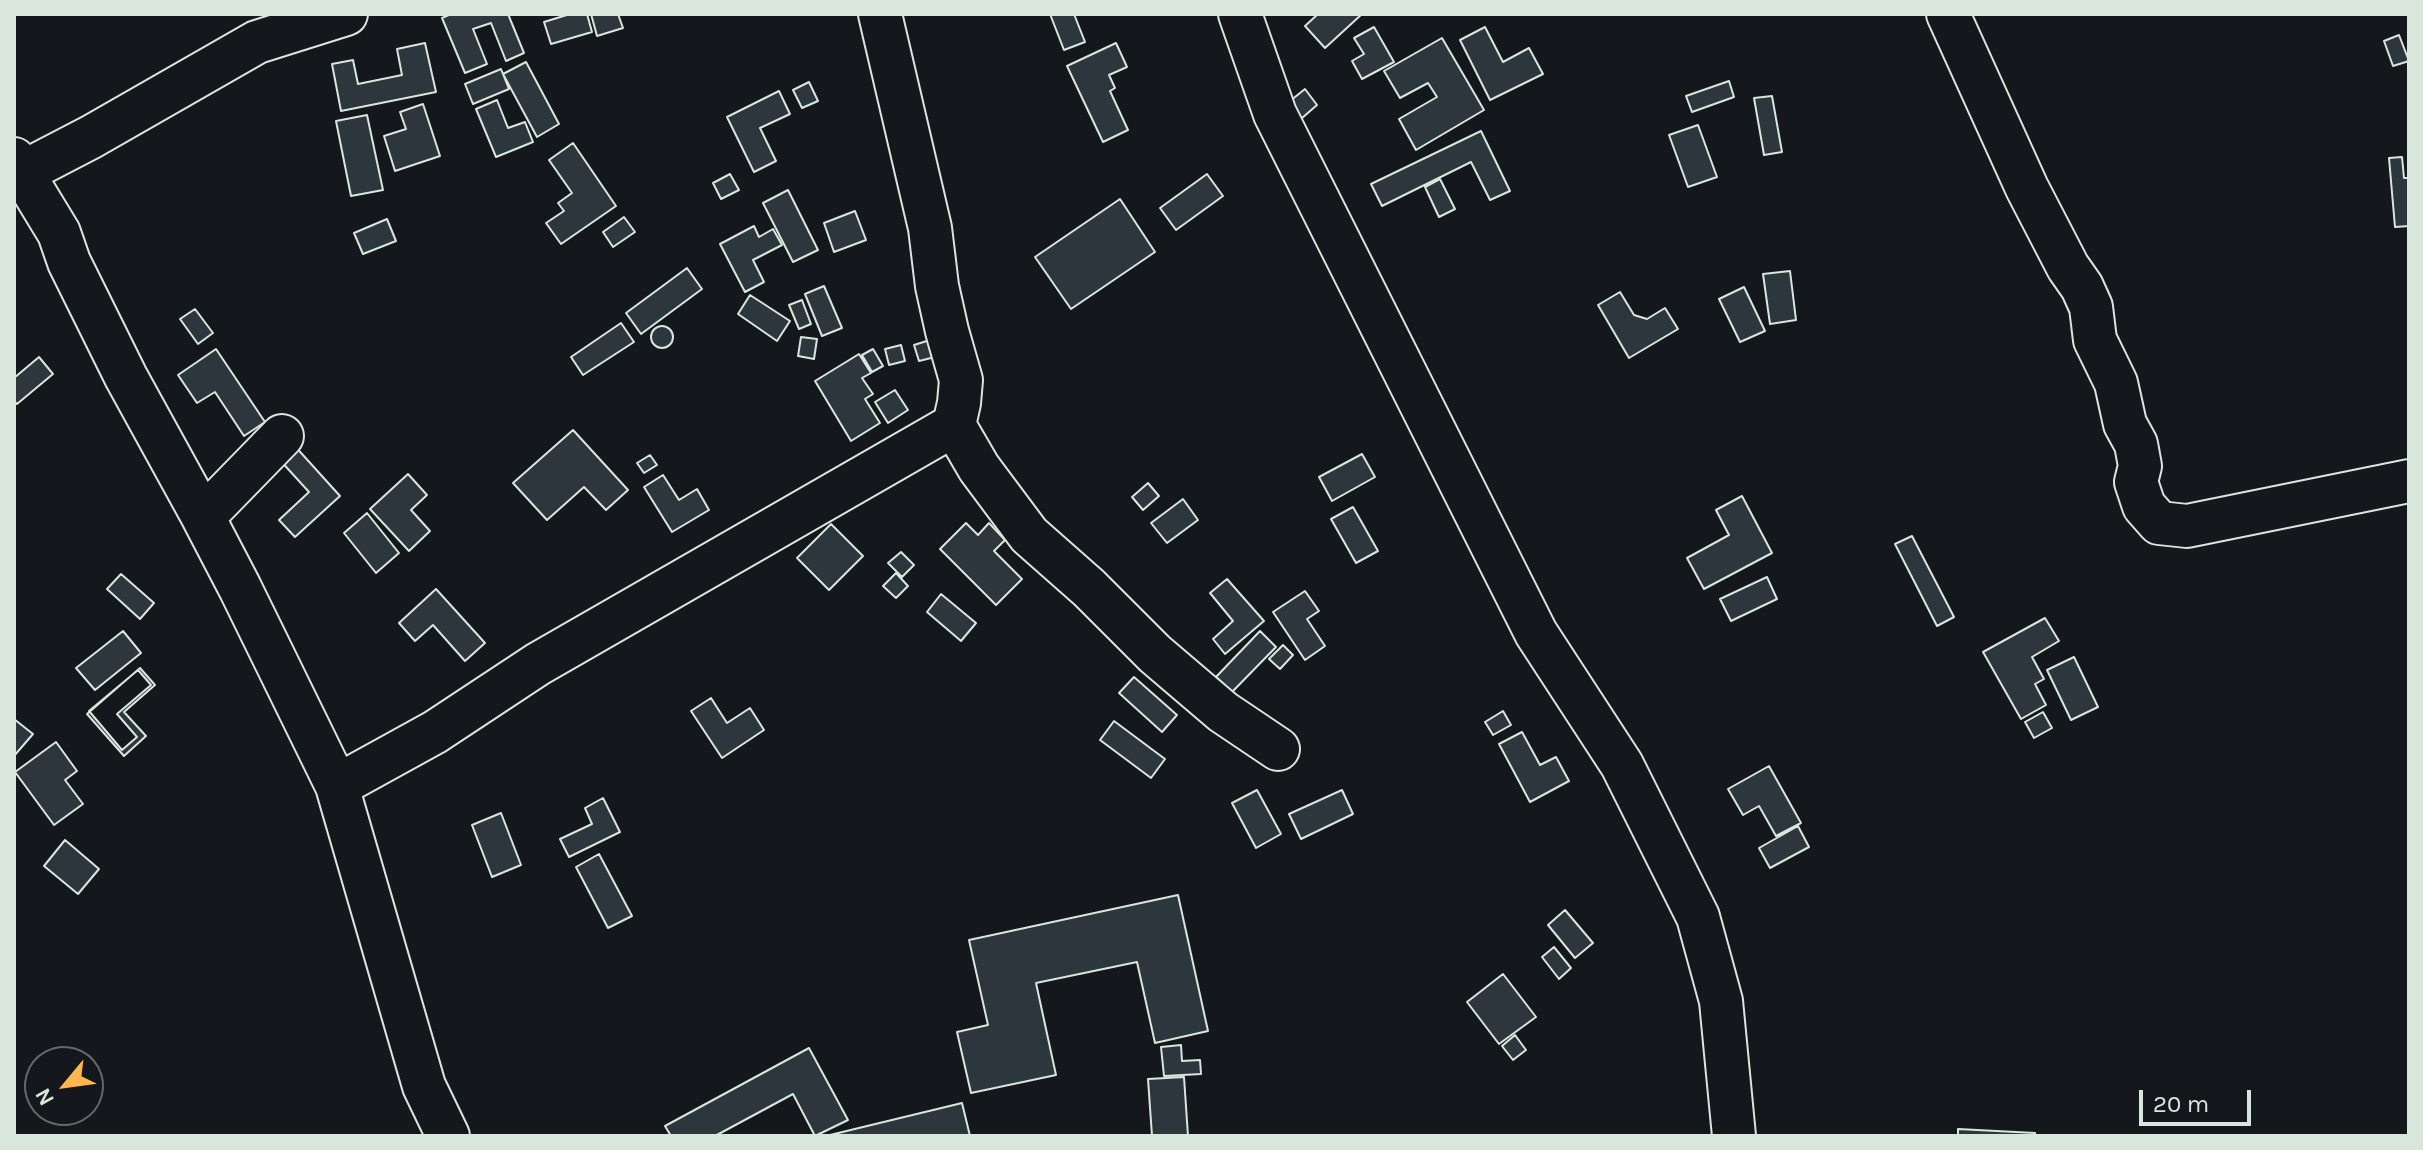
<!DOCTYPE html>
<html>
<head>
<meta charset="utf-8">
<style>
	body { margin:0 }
	#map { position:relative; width:2423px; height:1150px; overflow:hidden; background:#14181c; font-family:Karla,sans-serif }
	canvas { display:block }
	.frame { position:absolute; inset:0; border:16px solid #d8e6dc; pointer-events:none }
	.north { position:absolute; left:24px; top:1046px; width:80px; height:80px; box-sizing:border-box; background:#14181c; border:2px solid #626a69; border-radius:50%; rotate:241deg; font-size:22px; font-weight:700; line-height:32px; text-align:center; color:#d8e6dc }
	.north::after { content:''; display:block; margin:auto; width:28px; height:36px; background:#ffb74d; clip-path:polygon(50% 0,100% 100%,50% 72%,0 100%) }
	.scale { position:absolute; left:2139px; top:1090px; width:112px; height:36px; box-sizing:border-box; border:4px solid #d8e6dc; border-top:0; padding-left:10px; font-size:24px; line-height:28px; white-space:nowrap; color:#d8e6dc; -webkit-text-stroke:6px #14181c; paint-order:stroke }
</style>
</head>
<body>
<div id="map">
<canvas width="2423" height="1150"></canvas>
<div class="frame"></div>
<div class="north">N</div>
<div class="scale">20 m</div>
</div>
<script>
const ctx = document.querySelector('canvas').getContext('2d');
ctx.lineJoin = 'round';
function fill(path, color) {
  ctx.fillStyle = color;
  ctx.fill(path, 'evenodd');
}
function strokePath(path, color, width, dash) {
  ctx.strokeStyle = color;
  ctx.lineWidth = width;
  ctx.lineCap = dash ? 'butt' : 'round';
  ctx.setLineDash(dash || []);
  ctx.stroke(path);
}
const building = new Path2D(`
	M451,14h57l16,39 -18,8 -15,-38 -18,6 14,35 -22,9 -23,-55z
	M570,14h17l5,18 -41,12 -7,-22z
	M591,14h27l5,14 -26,8z
	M1050,14h24l11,28 -21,8z
	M1318,14h44l-37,34 -20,-22z
	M1374,27l20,35 -32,17 -10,-18 12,-7 -10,-16z
	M1485,27l18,35 26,-14 14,26 -53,26 -30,-60z
	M2399,35l10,26 -16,5 -9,-25z
	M1442,38l42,72 -68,40 -17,-31 38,-22 -9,-14 -28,15 -16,-27z
	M425,43l11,49 -95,19 -9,-47 21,-4 5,24 44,-9 -5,-26z
	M1116,43l11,24 -18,8 6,13 -5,3 18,39 -25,12 -36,-76z
	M526,62l33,62 -22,13 -34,-63z
	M501,69l8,20 -36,15 -8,-20z
	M1729,81l5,16 -42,15 -6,-16z
	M809,82l9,19 -16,7 -9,-18z
	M1305,89l12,16 -23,20 -14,-16z
	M779,91l11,23 -30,14 16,33 -22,11 -27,-55z
	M1772,96l10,56 -18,3 -10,-57z
	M497,100l11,28 17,-6 8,20 -37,15 -20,-48z
	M423,104l17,52 -45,15 -11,-35 22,-7 -6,-17z
	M367,115l16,75 -32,6 -15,-75z
	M1698,125l19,52 -29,10 -19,-52z
	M1481,131l29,60 -20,9 -19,-38 -89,44 -11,-22z
	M573,143l43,63 -55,38 -15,-21 18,-12 -6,-8 14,-10 -23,-33z
	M2402,157l2,21h5v48l-14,1 -6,-69z
	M730,174l9,16 -18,9 -8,-16z
	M1207,174l16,22 -47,34 -16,-22z
	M1440,179l15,30 -16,8 -14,-30z
	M788,190l30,60 -25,12 -30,-59z
	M1120,199l35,53 -84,57 -36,-52z
	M855,211l11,29 -32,12 -10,-29z
	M624,217l11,15 -22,15 -10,-15z
	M387,219l9,22 -33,13 -9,-21z
	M754,226l5,11 14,-8 9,16 -29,15 11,22 -19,10 -25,-48z
	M687,268l15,21 -61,45 -15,-21z
	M1790,271l6,49 -26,4 -7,-50z
	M824,286l18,42 -20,8 -17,-42z
	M1744,287l21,44 -25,11 -21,-43z
	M1620,292l14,23 13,4 18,-11 13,21 -49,29 -31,-53z
	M750,295l40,26 -13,20 -39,-27z
	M802,300l9,24 -12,5 -10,-24z
	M195,309l18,24 -15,11 -18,-25z
	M621,323l13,19 -51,33 -12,-18z
	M651 337a11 11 0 1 1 22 0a11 11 0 1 1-22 0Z
	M801,337l16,2 -3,20 -16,-3z
	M930,340l5,17 -16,4 -5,-16z
	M901,345l4,16 -16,4 -4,-16z
	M216,349l49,73 -21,14 -29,-44 -18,11 -19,-28z
	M873,349l10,17 -11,6 -10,-17z
	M859,354l12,19 -9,5 11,16 -8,5 15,24 -29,18 -36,-60z
	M39,357l14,17 -36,30 -3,-3v-23z
	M895,390l13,20 -20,13 -13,-21z
	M573,430l55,60 -22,20 -22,-23 -37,33 -34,-37z
	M293,444l47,52 -45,41 -16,-17 30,-28 -31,-34z
	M1362,454l13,23 -43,24 -13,-24z
	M650,455l7,10 -13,8 -7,-10z
	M408,474l19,21 -16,15 19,21 -21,20 -39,-42z
	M663,475l16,25 18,-11 12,21 -37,22 -28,-45z
	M1148,483l11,13 -16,14 -11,-13z
	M1742,496l30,57 -68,36 -17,-31 42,-23 -13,-25z
	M1183,499l15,21 -31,23 -16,-20z
	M1353,507l25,44 -22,12 -25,-44z
	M367,513l32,40 -23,20 -32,-40z
	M966,523l12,12 11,-12 16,17 -11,11 28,28 -26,26 -56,-56z
	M831,524l32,32 -34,34 -32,-32z
	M1912,536l42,81 -17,9 -42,-82z
	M901,552l13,13 -12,12 -14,-14z
	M896,573l12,13 -12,12 -13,-12z
	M121,574l33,29 -14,16 -33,-30z
	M1767,577l10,22 -46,22 -11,-22z
	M1227,579l37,42 -39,33 -12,-15 20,-18 -23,-28z
	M436,589l49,54 -20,18 -32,-36 -18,16 -16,-18z
	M1305,591l14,20 -12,8 18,27 -20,14 -32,-48z
	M941,594l35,29 -15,18 -34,-29z
	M2045,618l14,23 -27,16 12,22 -9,5 11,21 -25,14 -38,-67z
	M123,631l18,22 -46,37 -19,-22z
	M1260,631l16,16 -44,45 -16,-15z
	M1283,645l10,10 -13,14 -11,-10z
	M2074,657l24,50 -27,13 -24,-50z
	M140,668l15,17 -31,27 22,24 -22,20 -37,-42z
	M138,670l13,15 -34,29 20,23 -15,13 -33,-39z
	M1134,677l43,38 -15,17 -43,-39z
	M711,698l16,25 23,-15 14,22 -42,28 -31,-47z
	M1503,711l8,14 -18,10 -8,-13z
	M2043,712l9,16 -18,10 -9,-16z
	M14,719l19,15 -19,22z
	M1114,721l51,38 -14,19 -51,-38z
	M1522,732l18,33 16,-8 13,24 -39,21 -31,-58z
	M56,742l21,29 -12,9 18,24 -29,21 -39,-53z
	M1769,766l32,57 -25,13 -17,-30 -16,9 -15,-26z
	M1257,790l24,44 -25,14 -24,-45z
	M1342,790l11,24 -52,25 -12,-25z
	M603,798l17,34 -51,25 -9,-18 32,-15 -7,-16z
	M501,813l20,52 -29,12 -20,-52z
	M1798,826l11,21 -39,21 -11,-20z
	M65,840l34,29 -21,25 -34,-28z
	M599,854l33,62 -24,12 -32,-61z
	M1178,895l30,136 -53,12 -18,-81 -101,21 20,92 -85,18 -14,-61 31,-7 -19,-85z
	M1565,910l28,33 -18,15 -27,-33z
	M1554,947l17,21 -12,11 -17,-22z
	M1503,974l33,43 -37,27 -32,-42z
	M1515,1035l11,15 -13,10 -11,-14z
	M1181,1045l1,16 18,-1 1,14 -37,2 -3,-29z
	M809,1048l39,72 -33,16 -22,-42 -78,42h-44l-6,-10z
	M1184,1077l4,59h-36l-4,-57z
	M962,1103l8,33 -140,-1z
	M1958,1129l77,4v3h-77z`);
fill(building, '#2c363c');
strokePath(building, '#d8e6dc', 2);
const minor = new Path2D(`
	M1240,14l35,100 261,519 86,132 76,152 23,84 13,135
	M1948,14l79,174 41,79 14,20 9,20 4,33 21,43 9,41 11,20 4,22 -4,16 8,24 15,17 28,3 222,-45
	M14,159l45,74 10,29 57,115 77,140 79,-81
	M14,177l77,-40 166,-95 89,-28
	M954,425l25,43 50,67 60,53 66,66 68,58 55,37
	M203,517l37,71 97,198 87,300 24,50
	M337,786l98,-54 103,-68 416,-239 5,-22 2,-23 -14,-49 -10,-45 -7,-58 -50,-214`);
strokePath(minor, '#d8e6dc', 46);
strokePath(minor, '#14181c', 42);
</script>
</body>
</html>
